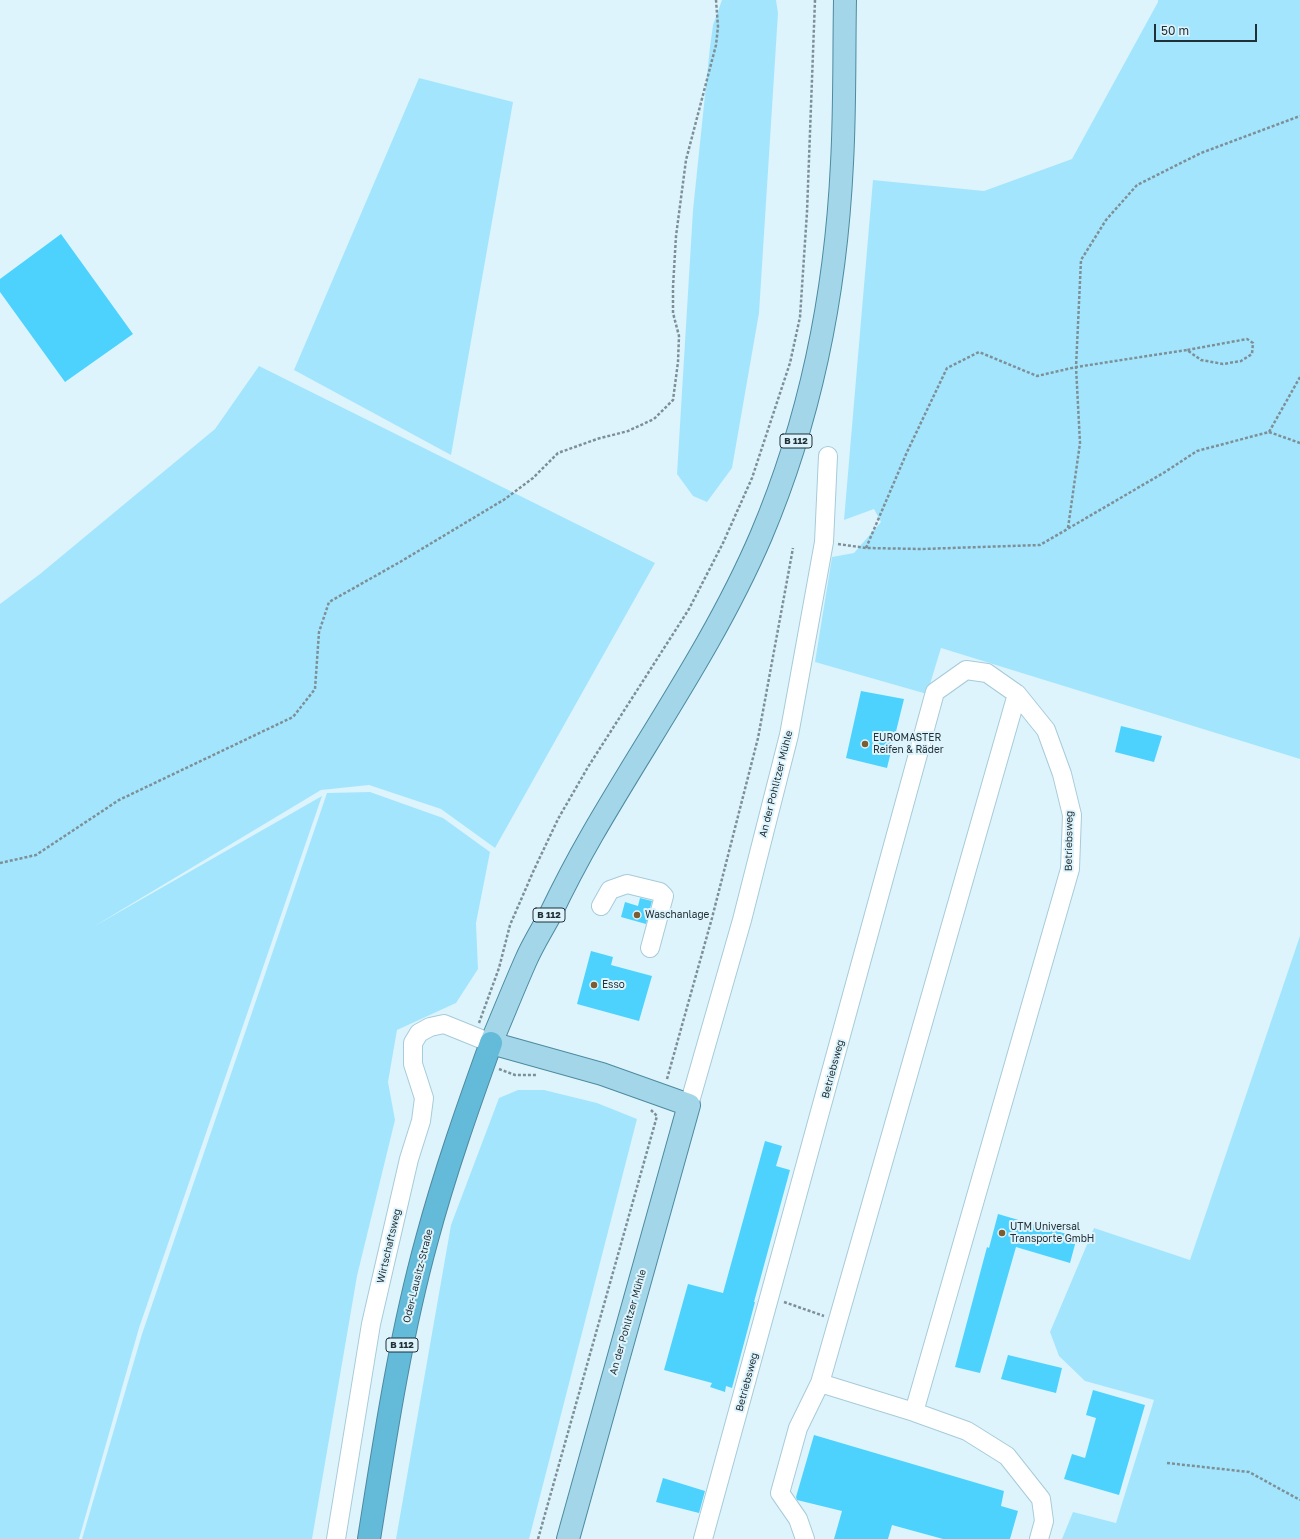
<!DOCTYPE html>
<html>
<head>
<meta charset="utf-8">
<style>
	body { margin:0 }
	#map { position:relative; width:1300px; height:1539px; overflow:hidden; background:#def4fd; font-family:"Golos Text",sans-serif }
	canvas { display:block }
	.scale { position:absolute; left:1154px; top:24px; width:103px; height:18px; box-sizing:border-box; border:2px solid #213036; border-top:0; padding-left:5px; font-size:12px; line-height:14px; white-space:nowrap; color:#213036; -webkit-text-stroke:3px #def4fd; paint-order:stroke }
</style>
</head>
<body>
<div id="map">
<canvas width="1300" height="1539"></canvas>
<div class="scale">50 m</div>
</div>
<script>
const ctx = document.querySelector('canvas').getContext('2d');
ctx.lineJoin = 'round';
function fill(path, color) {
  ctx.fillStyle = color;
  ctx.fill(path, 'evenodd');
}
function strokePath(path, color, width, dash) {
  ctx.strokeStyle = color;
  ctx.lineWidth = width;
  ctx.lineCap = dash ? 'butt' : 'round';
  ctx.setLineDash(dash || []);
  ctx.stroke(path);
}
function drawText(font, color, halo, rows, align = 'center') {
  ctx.font = font + ' "Golos Text",sans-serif';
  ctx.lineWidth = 4;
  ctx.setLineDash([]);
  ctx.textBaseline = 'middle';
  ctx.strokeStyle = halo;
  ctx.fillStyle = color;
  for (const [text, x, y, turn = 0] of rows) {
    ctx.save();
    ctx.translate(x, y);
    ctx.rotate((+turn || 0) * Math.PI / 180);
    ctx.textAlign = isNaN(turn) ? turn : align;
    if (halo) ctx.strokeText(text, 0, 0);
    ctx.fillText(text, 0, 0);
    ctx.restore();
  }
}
fill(new Path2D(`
	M722,0h54l2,13 -19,300 -27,155 -25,34 -14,-6 -16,-22 16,-264 17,-163 3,-22z
	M1158,0h142v759l-359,-111 -14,46 -112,-32 17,-105 22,-4 27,-31 -7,-13 -30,11 29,-340 111,11 88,-32 86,-157z
	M419,78l94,24 -62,353 -157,-85z
	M259,366l396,197 -160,285 -54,-39 -72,-24 -48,5 -228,137 229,-131 -183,532 -60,211h-79v-935l40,-30 175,-145z
	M370,792l73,26 47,34 -14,71 2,46 -22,34 -59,27 -9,52 7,38 -38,156 -45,263h-230l60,-205 185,-541z
	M1300,936v603h-238l11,-27 43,11 38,-123 -69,-19 -26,-25 -9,-24 44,-104 96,32z
	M518,1090h26l53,13 40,16 -108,420h-133l55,-314 48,-127z`), '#a4e5fe');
fill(new Path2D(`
	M61,234l72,100 -68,48 -65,-90v-13z
	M861,691l43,8 -17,69 -41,-10z
	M1121,726l41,10 -8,26 -39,-10z
	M640,898l12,3 -6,23 -25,-7 4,-15 13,4z
	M591,951l22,6 -2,8 41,11 -13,45 -62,-17z
	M765,1141l17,5 -6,20 14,4 -36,132h1l-23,86 -6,-2 -1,6 -15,-5 2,-4 -48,-13 24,-86 35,9z
	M998,1214l79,23 -7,26 -54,-16 -36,126 -25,-6 32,-120 2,1z
	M1008,1355l54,13 -6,25 -55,-14z
	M1093,1390l52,15 -26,90 -55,-16 8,-25 13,4 11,-40 -10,-3z
	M814,1435l190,56 -3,15 17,5 -8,28h-67l-51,-14 -4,14h-54l8,-28 -45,-11 -1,-3z
	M663,1478l42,13 -6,22 -43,-11z`), '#4dd2fe');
const minor = new Path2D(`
	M601,906l9,-16 17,-6 33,8 4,4 -14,52
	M689,1105l53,-185 47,-185 35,-193 4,-86
	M820,1383l94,29 53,19 40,25 34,43 3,22 -5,18
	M336,1539l35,-215 38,-165 12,-38 3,-23 -11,-34v-21l6,-10 11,-6 14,-3 47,19
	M703,1539l232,-847 31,-22 21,3 30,21 29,36 16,44 10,41 -2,54 -156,543
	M805,1539l-7,-20 -18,-26 18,-65 22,-45 197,-689`);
const major = new Path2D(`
	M568,1539l121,-434 -87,-31 -111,-31c12,-28 23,-56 35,-83 7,-16 16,-30 24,-45 13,-27 27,-54 42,-80 57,-99 124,-194 169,-299 50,-118 75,-245 81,-373 3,-54 2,-109 3,-163`);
const highway = new Path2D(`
	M369,1539c16,-101 31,-202 58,-300 18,-67 41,-132 64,-196`);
strokePath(minor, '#a6cbd9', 20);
strokePath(major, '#4d8aa0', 24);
strokePath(highway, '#4d8aa0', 24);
strokePath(new Path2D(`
	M1269,432l31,11
	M1068,528l12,-85 -4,-76 5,-107 25,-40 31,-35 64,-32 99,-37
	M838,544l28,4 56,1 118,-4 125,-73 32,-21 72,-19 31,-55
	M866,548l41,-96 40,-84 32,-16 58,24 39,-9 111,-17 14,10 22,4 18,-3 11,-7 1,-11 -6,-4 -60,11
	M0,863l36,-8 83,-55 174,-83 22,-28 4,-57 10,-30 71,-40 105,-63 28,-21 25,-25 39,-14 31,-8 26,-12 19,-19 5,-38 1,-26 -6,-23v-26l3,-51 10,-76 30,-115 2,-18 -2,-27
	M479,1023l20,-55 11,-43 23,-53 25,-53 30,-52 101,-158 34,-66 29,-65 38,-115 10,-46 7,-105 8,-212
	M499,1069l16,6h22
	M667,1079l45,-161 46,-180 35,-190
	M784,1302l40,14
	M1167,1463l82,9 51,28
	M538,1539l119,-423 -6,-6`), '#7d9097', 2.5, [3, 2]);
strokePath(minor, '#fff', 18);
strokePath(major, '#a2d6e8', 22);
strokePath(highway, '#64bad9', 22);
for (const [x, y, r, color] of [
	[865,744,4,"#7c5d32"],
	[637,915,4,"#7c5d32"],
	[594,985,4,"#7c5d32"],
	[1002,1233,4,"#7c5d32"]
]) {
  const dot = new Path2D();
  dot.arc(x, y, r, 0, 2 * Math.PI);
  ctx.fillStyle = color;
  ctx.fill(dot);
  strokePath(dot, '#def4fd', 1.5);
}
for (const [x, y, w] of [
	[796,441,32],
	[549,915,32],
	[402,1345,32]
]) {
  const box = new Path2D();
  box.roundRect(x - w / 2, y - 7, w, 14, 3);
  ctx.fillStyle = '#def4fd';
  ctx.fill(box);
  strokePath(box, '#213036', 1);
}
drawText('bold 9px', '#213036', null, [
	["B 112",796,441],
	["B 112",549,915],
	["B 112",402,1345]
]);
drawText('10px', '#213036', '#def4fd', [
	["EUROMASTER",873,738],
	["Reifen & Räder",873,750],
	["Waschanlage",645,915],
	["Esso",602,985],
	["UTM Universal",1010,1227],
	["Transporte GmbH",1010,1239]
], 'left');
drawText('10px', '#213036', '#def4fd', [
	["An der Pohlitzer Mühle",776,784,-76],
	["Betriebsweg",1069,841,-89],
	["Betriebsweg",833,1069,-75],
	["Wirtschaftsweg",389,1246,-77],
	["Oder-Lausitz-Straße",418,1276,-76],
	["An der Pohlitzer Mühle",628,1322,-74],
	["Betriebsweg",747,1382,-75]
]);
</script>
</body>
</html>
